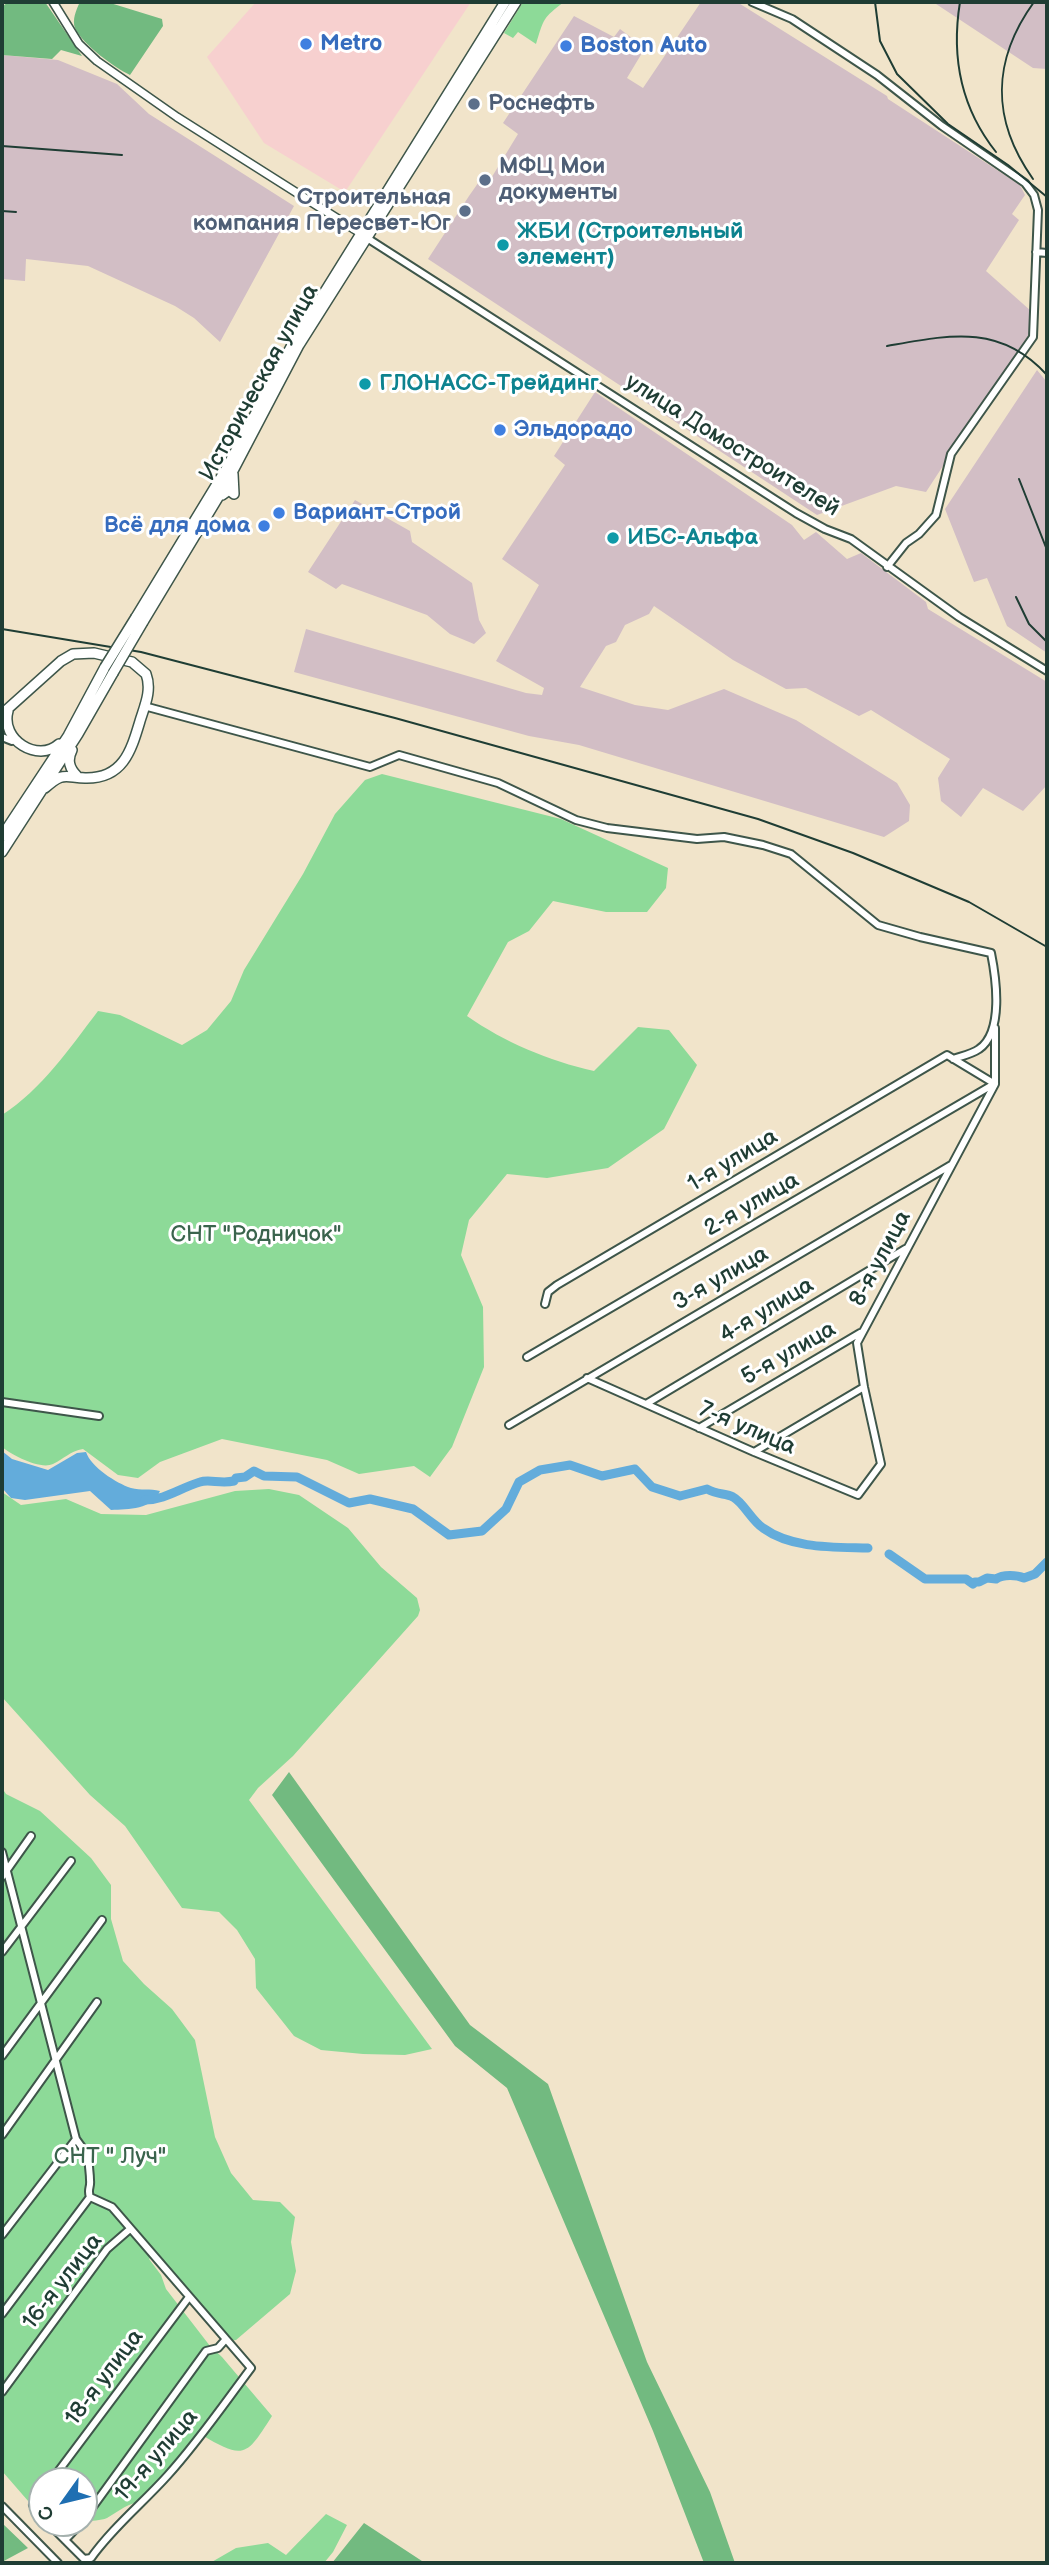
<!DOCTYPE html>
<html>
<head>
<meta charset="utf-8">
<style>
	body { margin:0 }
	#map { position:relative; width:1049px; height:2565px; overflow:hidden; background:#f1e4ca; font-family:"Balsamiq Sans",sans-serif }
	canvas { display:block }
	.frame { position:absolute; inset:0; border:4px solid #1f3d34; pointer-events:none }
	.north { position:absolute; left:28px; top:2467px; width:70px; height:70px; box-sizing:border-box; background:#fff; border:2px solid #a5b1ae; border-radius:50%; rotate:236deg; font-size:19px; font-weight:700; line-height:28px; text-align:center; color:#1f3d34 }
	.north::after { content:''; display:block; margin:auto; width:24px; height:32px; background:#1f6fb2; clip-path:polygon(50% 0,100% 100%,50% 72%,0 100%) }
</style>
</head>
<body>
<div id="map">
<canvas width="1049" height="2565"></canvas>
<div class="frame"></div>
<div class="north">С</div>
</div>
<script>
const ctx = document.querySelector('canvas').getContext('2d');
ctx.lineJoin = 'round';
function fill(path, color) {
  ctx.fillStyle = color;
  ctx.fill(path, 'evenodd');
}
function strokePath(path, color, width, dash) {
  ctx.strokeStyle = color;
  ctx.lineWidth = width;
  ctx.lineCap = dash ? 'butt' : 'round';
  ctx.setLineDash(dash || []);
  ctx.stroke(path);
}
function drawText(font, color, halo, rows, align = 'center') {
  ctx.font = font + ' "Balsamiq Sans",sans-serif';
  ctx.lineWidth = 6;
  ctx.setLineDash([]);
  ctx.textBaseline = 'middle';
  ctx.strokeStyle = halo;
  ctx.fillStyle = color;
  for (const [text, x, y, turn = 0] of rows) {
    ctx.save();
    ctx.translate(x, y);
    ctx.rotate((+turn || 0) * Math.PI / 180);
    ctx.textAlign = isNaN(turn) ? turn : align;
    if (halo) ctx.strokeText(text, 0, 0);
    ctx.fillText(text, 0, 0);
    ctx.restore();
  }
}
fill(new Path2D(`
	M256,2h215l-126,190 -81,-49 -57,-86z`), '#f7d0cf');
fill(new Path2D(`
	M701,2h36l150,94 1,3 132,86 5,10 -13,19 7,6 -33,51 45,40 -2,23 -103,158 -30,-6 -79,29 -389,-256 41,-63 14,-20 7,4 28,-46 -15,-11 71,-107 40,21 6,-8 25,19 -18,30 16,10z
	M933,2h114v67l-14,-1z
	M2,55l56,5 59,24 32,30 145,92 -74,136 -26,-24 -19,-12 -87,-40 -62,-7 -1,22 -23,-2z
	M1037,370l10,12v271l-40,-27 -20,-48 -13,4 -29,-73z
	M595,392l197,133 12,15 12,-8 31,27 14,-6 65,49 2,7 119,73v103l-24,26 -40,-23 -22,29 -20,-16 -3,-23 12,-19 -79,-49 -12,6 -53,-28 -20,1 -53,-29 -79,-54 -5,8 -24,11 -9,17 -10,4 -26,41 55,18 33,5 56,-21 72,31 101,63 13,22 -1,16 -25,16 -305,-92 -50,-9 -235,-64 12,-43 220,64 16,2 2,-7 -48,-27 43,-76 -37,-26 63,-94 -11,-9z
	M355,500l55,31 2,11 60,41 7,37 7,13 -12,11 -24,-10 -23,-19 -85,-31 -6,5 -28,-17z`), '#d2bec5');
fill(new Path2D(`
	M523,2h41c-21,16 -20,16 -28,42l-18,-12 -5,6 -9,-5z
	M382,774l179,45 107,49 -2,20 -19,24h-41l-53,-11 -24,30 -21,11 -41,74c37,26 82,45 127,55l44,-44 31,3 28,35 -33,64 -56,39 -61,10 -40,-4 -38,46 -8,35 22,52 1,60 -32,80 -22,30 -16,-11 -55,8 -32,-14 -105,-21 -62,23 -22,16 -20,-3 -35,-26c-13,2 -19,10 -30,15 -13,6 -41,-9 -51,-17v-332c40,-26 67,-66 96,-104l22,4 62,30 25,-15 24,-29 13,-31 59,-96 32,-60 30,-34z
	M269,1489l30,6 49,33 33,39 36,31 3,12 -2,6 -125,140 -35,32 -9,12 183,249 -27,6 -42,-1 -42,-4 -27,-14 -38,-48 -1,-29 -18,-29 -18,-18 -37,-4 -57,-82 -35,-31 -88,-98v-205l19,13 45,-6 35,15 45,1 89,-24z
	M2,1788l4,6 34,17 51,47 20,27v34l12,42 21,23 28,25 23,31 20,97 16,36 22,27 27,2 15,15 -4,25 5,29 -6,23 -54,46 -6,1 -14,-15 -10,-16 -54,-54 -3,3 12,16 5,14 44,57 12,11 50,59c-25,39 -27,45 -70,19l-58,66c-17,2 -23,9 -37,17 -6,3 -16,2 -23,4v-41h-42v36l-40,-46z
	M326,2514l21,11 -14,27 -9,11h-114l26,-15 32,-5 18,12z`), '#8dda98');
fill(new Path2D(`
	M8,2h37l37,54 -21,-6 -9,9 -50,-4v-48z
	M80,2h27l55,17 1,7 -33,49c-16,-8 -47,-30 -55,-47 -3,-8 1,-18 5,-26z
	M289,1772l181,253 78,59 99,278 63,130 25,71h-31l-51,-132 -146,-343 -52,-42 -183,-251z
	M2,2523l26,25 -26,14z
	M364,2523l61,40h-93z`), '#72ba80');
fill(new Path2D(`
	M2,1451l10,8 36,11 29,-17 9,-1c5,15 30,31 45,36 10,3 19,0 29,3 -8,19 -31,18 -49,19l-21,-19 -65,9 -14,-2 -9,-10z`), '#63acdb');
strokePath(new Path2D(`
	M145,1500c20,0 35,-12 55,-18 9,-3 21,2 34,-1l2,-3 9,-1 9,-6 10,5 33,1 52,26 21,-4 43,10 36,26 33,-4 24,-22 13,-27 21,-12 30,-5 32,11 33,-7 17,18 28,9 27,-7c10,6 19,4 26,8 10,5 19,24 30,31 29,21 71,19 105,20
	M889,1554l36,25h41l7,5 2,-2h4l8,-4 9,1c7,-5 21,-4 28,-1l11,-4 12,-12`), '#63acdb', 9);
const minor = new Path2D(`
	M752,2l40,17 85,56 65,51 83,57 9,12 4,15 -5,127 -82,117 -15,61 -17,19 -13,9 -19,24
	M367,238l429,275 29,16 26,10 108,78 88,54
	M1036,252l11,1
	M144,706l226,61 29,-12 99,28 78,37 31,8 90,11 27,-2 39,8 28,9 87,71 42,12 71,16c5,25 13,79 -12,96 -7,5 -17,7 -26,10
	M2,737l10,4
	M545,1304l3,-12 9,-7 390,-230 48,29
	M527,1357l467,-273
	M587,1378l167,74 104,43 23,-31 -17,-77 -7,-44 138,-259v-56
	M2,1402l97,14
	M646,1404l259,-155
	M509,1425l442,-260
	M699,1428l161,-95
	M754,1452l110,-65
	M2,1852l74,287 13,18c-1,9 1,14 1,23 1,8 -3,9 0,17l-88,117
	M2,1877l29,-41
	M2,1952l69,-91
	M2,2056l100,-136
	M2,2135l95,-133
	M2,2235l74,-96
	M2,2392l105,-143 23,-20
	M51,2481l138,-184
	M42,2493l-9,12 9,11
	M2,2506l56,57
	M84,2519l122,-168 12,-3 8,-9
	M48,2523l40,40
	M65,2540l16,-17
	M84,2559l7,-1c22,-31 52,-55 77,-83 30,-33 56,-71 83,-107l-139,-161 -22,-10`);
const major = new Path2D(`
	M53,2l26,42 18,17 80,56 188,119`);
const highway = new Path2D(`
	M222,495l7,-5 5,4 -1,-20
	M136,617l90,-148 67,-126 212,-341
	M143,622l82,-136 74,-141 217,-343
	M8,711c-8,29 30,52 51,33
	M2,714l59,-53 12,-7 21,-1 38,9 14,12c6,16 -1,31 -6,47 -9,30 -17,58 -55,57 -22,-1 -22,-6 -40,10
	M72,750c-5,10 -3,18 5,26
	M2,836l66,-100 37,-69
	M2,852l76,-118 35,-61`);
strokePath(minor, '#3e564a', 10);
strokePath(major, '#3e564a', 10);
strokePath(highway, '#3e564a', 12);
strokePath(minor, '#fff', 6);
strokePath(major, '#fff', 7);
strokePath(highway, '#fff', 9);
strokePath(new Path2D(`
	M875,2l5,39 17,33 51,50 60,41 39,32
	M960,2c-9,55 1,106 36,150
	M2,146l120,9
	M1033,179c-42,-59 -41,-119 1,-177
	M2,211l14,1
	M887,346c62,-11 113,-23 160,29
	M1019,479l28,71
	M1016,597l13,27 18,18
	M2,629l139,23 254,66 363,101 95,34 116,49 78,45`), '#1f3d34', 2);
const highwayBridge = new Path2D(`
	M105,667l31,-50
	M113,673l30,-51`);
strokePath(highwayBridge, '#3e564a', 12, []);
strokePath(highwayBridge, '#fff', 9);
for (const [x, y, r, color] of [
	[306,44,7,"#3f7fe0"],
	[566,46,7,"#3f7fe0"],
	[474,104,7,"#5c6f8a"],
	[485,180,7,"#5c6f8a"],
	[465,211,7,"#5c6f8a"],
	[503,245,7,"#0f9aa8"],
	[365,384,7,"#0f9aa8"],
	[500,430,7,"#3f7fe0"],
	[279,513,7,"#3f7fe0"],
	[264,526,7,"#3f7fe0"],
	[613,538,7,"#0f9aa8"]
]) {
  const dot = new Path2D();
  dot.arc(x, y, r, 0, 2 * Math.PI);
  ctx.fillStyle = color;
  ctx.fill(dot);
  strokePath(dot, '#fff', 2.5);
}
drawText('bold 23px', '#366cbe', '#fff', [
	["Metro",320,44],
	["Boston Auto",580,46],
	["Эльдорадо",514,430],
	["Вариант-Строй",293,513],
	["Всё для дома",250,526,"right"]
], 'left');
drawText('bold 23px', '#4e5e75', '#fff', [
	["Роснефть",488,104],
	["МФЦ Мои",499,167],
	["документы",499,193],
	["Строительная",451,198,"right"],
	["компания Пересвет-Юг",451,224,"right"]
], 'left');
drawText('bold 23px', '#0d838f', '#fff', [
	["ЖБИ (Строительный",517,232],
	["элемент)",517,258],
	["ГЛОНАСС-Трейдинг",379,384],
	["ИБС-Альфа",627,538]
], 'left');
drawText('23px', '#1f3d34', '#fff', [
	["Историческая улица",260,383,-61],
	["улица Домостроителей",732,446,32],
	["1-я улица",733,1161,-31],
	["2-я улица",752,1205,-30],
	["8-я улица",881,1259,-62],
	["3-я улица",721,1279,-30],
	["4-я улица",767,1311,-31],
	["5-я улица",789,1354,-30],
	["7-я улица",747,1429,23],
	["16-я улица",63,2282,-52],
	["18-я улица",105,2378,-53],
	["19-я улица",157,2456,-49]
]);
drawText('23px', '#3a644d', '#fff', [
	["СНТ \"Родничок\"",256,1235],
	["СНТ \" Луч\"",110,2157]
]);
</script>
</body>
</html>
